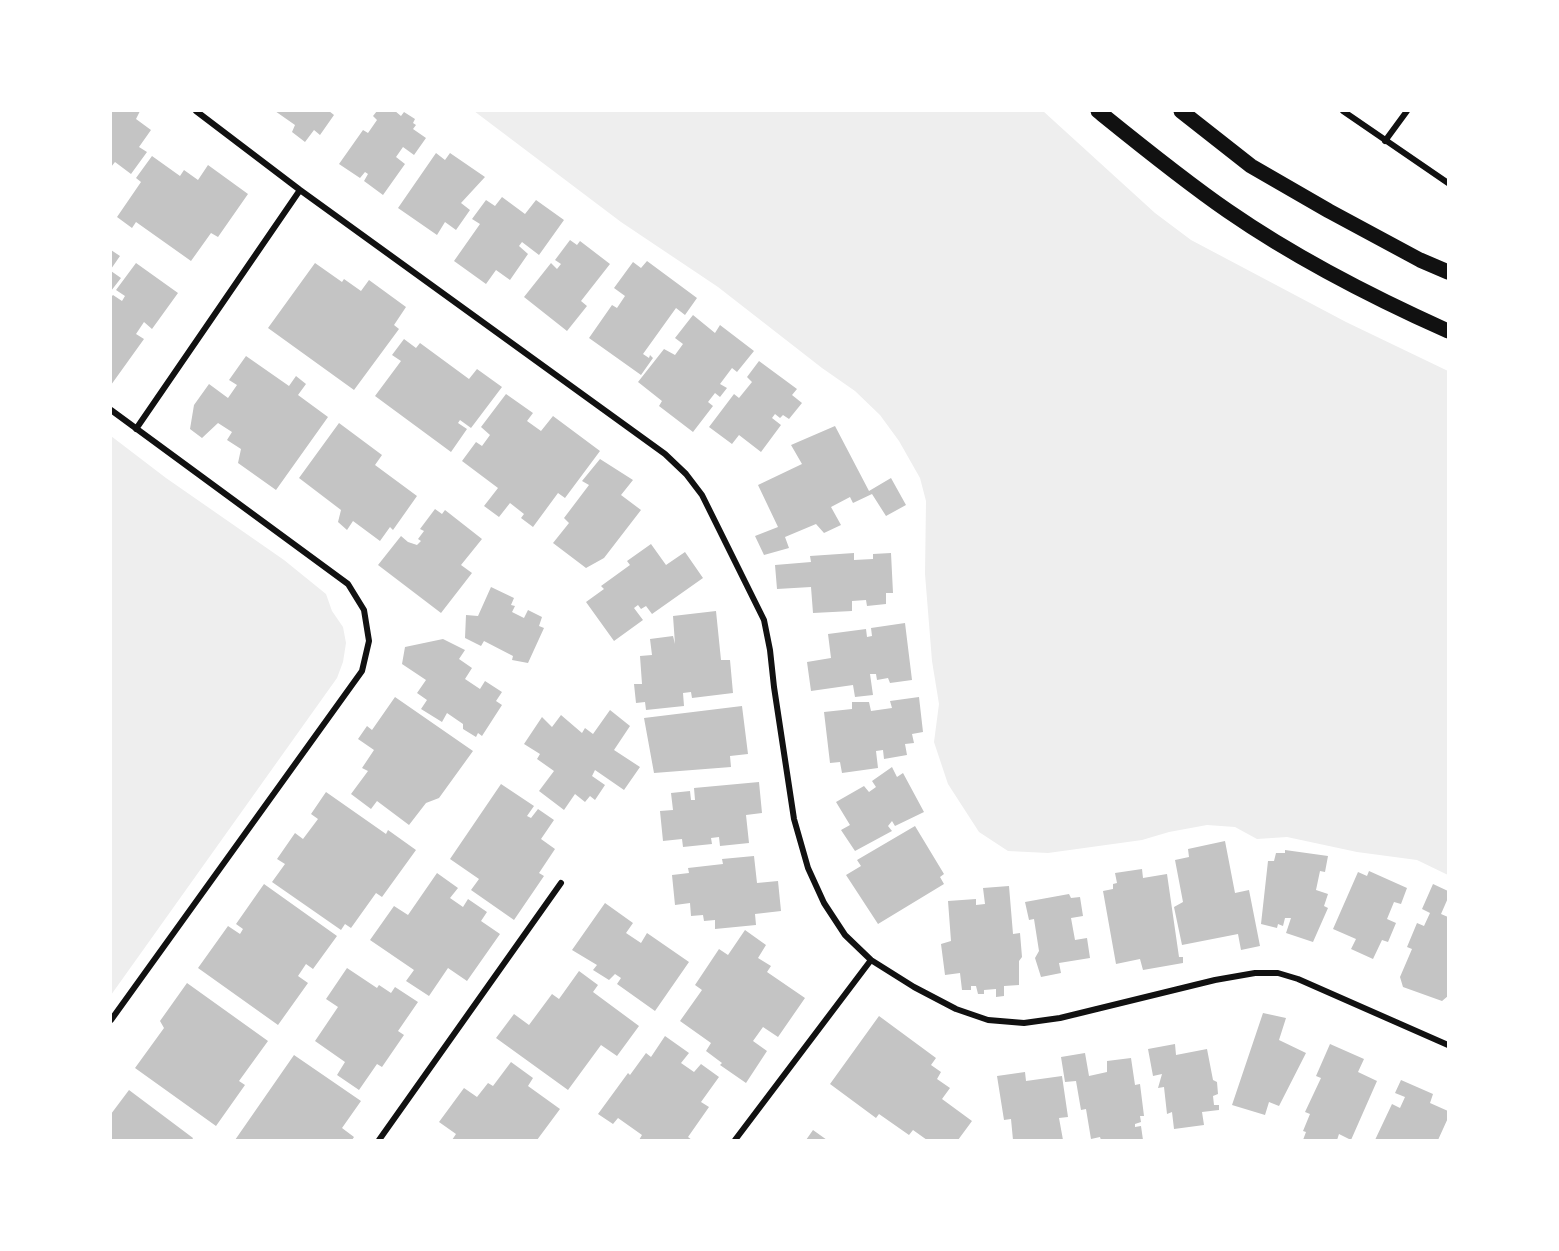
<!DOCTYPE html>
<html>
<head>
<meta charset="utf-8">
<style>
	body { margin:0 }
	#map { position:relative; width:1559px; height:1251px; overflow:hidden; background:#fff; font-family:"Roboto Condensed",sans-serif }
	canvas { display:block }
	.frame { position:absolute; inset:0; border:112px solid #fff; pointer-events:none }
</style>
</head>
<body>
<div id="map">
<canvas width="1559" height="1251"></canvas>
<div class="frame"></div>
</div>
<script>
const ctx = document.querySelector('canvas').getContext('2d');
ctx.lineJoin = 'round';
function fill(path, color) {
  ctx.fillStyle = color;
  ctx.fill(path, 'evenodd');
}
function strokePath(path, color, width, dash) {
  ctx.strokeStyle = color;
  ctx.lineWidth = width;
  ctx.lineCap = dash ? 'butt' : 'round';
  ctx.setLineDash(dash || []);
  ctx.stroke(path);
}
fill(new Path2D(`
	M474,111h569l112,102 36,27 155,82 102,49v504l-31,-15 -60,-8 -70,-15 -30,2 -22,-12 -28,-2 -38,7 -27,8 -94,13 -40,-2 -29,-19 -31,-48 -14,-42 5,-38 -7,-43 -7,-87 1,-73 -6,-23 -21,-37 -19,-26 -25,-24 -33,-23 -104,-81 -97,-65z
	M111,436l55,42 118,82 42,34 6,17 11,16 3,16 -3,19 -6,16 -226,317z`), '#eee');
fill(new Path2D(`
	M111,111h29l-4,8 15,11 -12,17 8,5 -16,22 -16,-12 -4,5z
	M275,111h54l5,4 -14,20 -6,-5 -9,12 -13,-10 3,-7z
	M377,111h18l6,5 3,-4 11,7 -2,4 3,2 -3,4 13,9 -12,17 -11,-8 -7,10 9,7 -22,31 -19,-14 4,-7 -3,-2 -5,6 -21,-14 24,-34 5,3 9,-13 -4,-4z
	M436,153l9,7 5,-7 35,24 -24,26 9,7 -14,20 -11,-8 -8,13 -39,-27z
	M152,156l28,20 4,-6 14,10 10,-15 40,29 -30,43 -7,-4 -20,28 -55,-39 -4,6 -15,-11 24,-35 -5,-4z
	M502,197l23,17 11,-14 28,20 -25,35 -17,-13 -3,4 9,8 -18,26 -14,-10 -10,14 -32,-23 26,-37 -8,-5 14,-19 9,6z
	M570,240l7,5 3,-4 30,23 -29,37 6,5 -20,25 -43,-34 27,-34 6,6 4,-5 -6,-4z
	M111,250l9,6 -9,13z
	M647,261l50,37 -12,17 -9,-7 -33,46 6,4 1,-3 3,3 -12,17 -52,-37 23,-33 5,3 8,-12 -11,-8 19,-26 8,6z
	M136,263l42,30 -26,36 -8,-7 -8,12 8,5 -33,46v-88l2,-2 9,6 3,-5 -9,-6z
	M315,263l27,19 2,-3 17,12 8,-11 37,27 -12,18 5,4 -45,61 -86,-62z
	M111,271l10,7 -10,13z
	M693,315l22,18 5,-8 34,26 -17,21 -5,-4 -12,16 7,4 -7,9 -5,-4 -7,9 5,4 -20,26 -34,-26 3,-5 -24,-19 26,-33 11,6 8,-11 -8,-6z
	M404,339l12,9 4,-5 49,36 8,-10 25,18 -31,41 -11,-8 -2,3 9,6 -16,23 -76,-56 26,-35 -9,-6z
	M246,356l43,30 7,-10 10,8 -8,11 30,22 -52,73 -38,-27 3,-14 -14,-9 5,-8 -14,-9 -16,15 -12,-9 4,-24 15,-21 19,14 9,-13 -8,-5z
	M759,361l38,28 -5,6 10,8 -13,16 -6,-4 -3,3 -5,-4 -3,4 9,7 -20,27 -22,-17 -7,9 -23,-17 25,-33 5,4 13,-16 -5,-5z
	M506,394l27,19 -6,8 14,10 12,-15 47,35 -35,47 -7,-5 -25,34 -12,-9 3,-4 -14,-11 -11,14 -15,-11 14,-18 -36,-27 14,-19 6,4 8,-11 -9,-8z
	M339,423l43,32 -7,10 42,31 -24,34 -3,-3 -10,14 -27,-20 -6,9 -9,-8 3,-12 -42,-32z
	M835,426l34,65 22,-13 15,27 -20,11 -14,-22 -19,9 -3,-6 -19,10 10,18 -17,8 -8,-9 -31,13 4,11 -25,7 -9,-19 23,-9 -20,-42 44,-21 -11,-19z
	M600,459l33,21 -12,15 20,15 -37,48 -18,10 -33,-25 16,-20 -5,-5 25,-33 -7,-4z
	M435,509l7,5 3,-4 37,29 -21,26 11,8 -31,40 -63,-48 23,-29 7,6 9,3 4,-4 -3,-2 6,-8 -4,-2z
	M651,544l15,21 19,-13 18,26 -51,36 -6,-8 -5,3 -3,-4 -4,3 9,12 -29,21 -28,-39 18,-13 -3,-3 29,-21 -3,-4z
	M854,553v7l19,-1v-5l18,-1 2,40h-7v11l-19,2 -1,-6 -14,1v10l-39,2 -2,-26 -34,2 -2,-24 36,-3 -1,-6z
	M491,587l23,11 -3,7 4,1 -3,6 12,6 4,-8 14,7 -3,9 5,2 -16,35 -16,-3 1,-4 -29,-15 -3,5 -16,-8 1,-23 12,1z
	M716,611l5,49h9l3,33 -41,5 -1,-6 -8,1 1,13 -38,4 -1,-8 -9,1 -2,-19h8l-2,-28 12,-1 -2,-16 23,-3 2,8 -2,-28z
	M905,623l7,57 -22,3 -2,-5 -11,2 -1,-6h-6l3,21 -18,2 -2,-12 -42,6 -4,-29 24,-4 -3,-24 38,-5 1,8 5,-1 -1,-8z
	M443,639l22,11 -6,9 13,9 -7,11 15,10 5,-8 17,11 -6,9 6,4 -20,31 -4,-3 -2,4 -13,-8v-5l-16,-11 -5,9 -21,-13 6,-9 -10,-7 9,-13 -24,-16 3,-17z
	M395,697l78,54 -34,47 -13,5 -17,22 -32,-24 -6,8 -20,-15 17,-23 -6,-3 12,-18 -16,-11 9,-13 5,4z
	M919,697l4,35 -11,2 2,9 -9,1 2,11 -23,4 -1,-9 -7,1 2,17 -36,5 -2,-11 -10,1 -6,-51 28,-3v-7h17l2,9 21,-3 -2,-7z
	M742,706l6,48 -18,2 1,11 -77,6 -10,-55z
	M610,710l20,16 -16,24 26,17 -16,23 -29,-20 -3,6 13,9 -10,15 -5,-4 -5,6 -10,-8 -11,16 -25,-19 15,-20 -17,-12 3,-5 -16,-10 18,-27 10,10 9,-12 21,18 3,-5 8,6z
	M892,767l5,10 6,-4 21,39 -29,14 -3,-5 -4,5 4,5 -37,20 -14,-21 9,-5 -14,-23 28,-16 5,6 7,-5 -4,-6z
	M759,782l3,31 -16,2 3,28 -29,3 -1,-9 -8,1 1,6 -29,3 -1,-8 -19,2 -3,-30 13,-1 -2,-17 19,-2 1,9h4l-1,-12z
	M501,784l33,22 -7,10 4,2 7,-9 16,11 -13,19 14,10 -16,24 5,3 -30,44 -43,-30 8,-11 -29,-20z
	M326,792l60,42 2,-4 28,20 -34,47 -6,-4 -25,35 -6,-4 -4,6 -69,-48 13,-18 -8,-5 18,-26 8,6 15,-20 -7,-5z
	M915,826l29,48 -4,3 4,7 -66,40 -32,-49 15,-9 -4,-6z
	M1225,841l10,52 14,-3 11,56 -19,4 -3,-16 -56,11 -8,-38 9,-5 -8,-42 14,-3 -1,-8z
	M1285,850l43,6 -3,16 -5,-1 -4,19 12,4 -4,12 4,2 -15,34 -27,-9 5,-15h-6l-2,8 -5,-2 -1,4 -16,-4 7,-63h6l2,-8h9z
	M754,856l3,27 21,-2 3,30 -26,3 1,11 -41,4v-9l-11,1 -1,-6 -12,1 -1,-13 -15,2 -3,-30 17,-2 -1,-5 35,-4 -1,-5z
	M1142,869l1,9 24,-4 12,83h4v6l-40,7 -3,-11 -24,5 -13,-73 10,-2v-5l4,-1 -2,-10z
	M1369,871l38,17 -6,16 -7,-2 -7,17 9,4 -8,19 -6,-2 -9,19 -22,-10 5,-10 -23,-10 25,-57 9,4z
	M437,873l21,15 -8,10 13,9 5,-8 19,13 -6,9 19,13 -33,47 -19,-13 -19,28 -23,-15 8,-11 -44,-30 24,-34 14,9z
	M264,884l73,52 -24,33 -7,-5 -8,12 10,7 -30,42 -80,-57 30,-42 12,8 3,-5 -7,-5z
	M1433,884l15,7v7l-7,16 7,3v79l-6,5 -39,-14 -3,-10 12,-28 -5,-2 10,-24 7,3 6,-13 -8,-4z
	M1009,886l4,48 7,-1 2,24 -3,4v24l-15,1v10l-8,1v-8l-12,1v4h-6l-2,-8h-5v4h-9l-2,-17 -15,2 -4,-31 10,-3 -3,-40 28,-2v6l9,-1 -2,-16z
	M1069,894l2,4 9,-1 3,19 -12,2 4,22 12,-2 3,20 -31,5 2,10 -20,4 -6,-19 4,-7 -5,-32 -5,1 -4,-18z
	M605,903l28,20 -7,10 15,10 6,-10 42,29 -34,49 -38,-27 4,-6 -6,-4 -6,6 -16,-10 4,-5 -25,-15z
	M745,930l21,15 -8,13 13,8 -4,6 38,26 -27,39 -15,-10 -10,14 14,10 -21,32 -26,-18 2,-2 -16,-12 5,-8 -31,-22 22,-31 -7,-5 24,-36 9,6z
	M347,968l30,20 2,-3 12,8 4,-6 23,15 -20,29 6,4 -22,32 -5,-3 -18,26 -22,-15 8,-13 -30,-21 23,-34 -12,-8z
	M579,971l19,14 -5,7 46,34 -22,30 -16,-11 -33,45 -72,-52 18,-24 15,11 23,-31 7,5z
	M187,983l81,58 -29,40 6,4 -29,41 -81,-58 29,-40 -4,-7z
	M1263,1013l23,5 -7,22 27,13 -27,53 -10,-4 -4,13 -33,-10z
	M879,1016l57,42 -5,7 10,7 -4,7 13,9 -8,11 30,22 -14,19h-31l-14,-10 -4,5 -30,-21 -3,4 -46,-34z
	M665,1036l24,17 -8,10 13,9 7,-8 18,13 -18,25 8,5 -21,30 4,3h-53l3,-5 -24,-17 -5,6 -15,-10 30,-41 2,2 16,-22 5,4z
	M1175,1044l1,11 31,-6 6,31 4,2 1,12 -5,2 1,9h5v5l-17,2 2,13 -30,4 -2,-17 -5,2 -3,-27 -6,1 4,-14 -9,2 -5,-27z
	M1330,1044l34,15 -6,13 19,9 -26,59 -12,-6 -2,6h-34l3,-8 -3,-1 7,-17 -5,-2 16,-34 -5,-2z
	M1085,1053l4,23 18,-4v-11l24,-3 4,27 5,-1 4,32h-4l1,6 -6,2v3l6,-1 2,14h-42l-1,-3 -9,2 -5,-30 -5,1 -5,-29 -11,1 -4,-25z
	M294,1055l67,46 -19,27 12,9 -2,3h-117z
	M511,1062l22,16 -5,8 32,23 -23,31h-85l4,-6 -17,-12 25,-34 13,9 11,-14 5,3z
	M1025,1072l1,9 36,-5 6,41 -9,1 4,22h-50l-2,-21 -7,1 -7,-44z
	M1401,1080l32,14 -3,9 18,8v7l-10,22h-63l17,-36 8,4 5,-11 -10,-4z
	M129,1090l64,48 -1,2h-81v-26z
	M813,1130l14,10h-21z`), '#c4c4c4');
strokePath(new Path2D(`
	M196,111l104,79 365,264 21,20 16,21 62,125 6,30 4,37 20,132 14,49 16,35 21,32 26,25 43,27 42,22 32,11 36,3 36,-5 155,-38 40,-7h23l20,6 150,66
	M1343,111l105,72
	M1385,141l22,-30
	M111,410l237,174 16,26 5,31 -7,30 -251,349
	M136,429l164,-239
	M379,1140l182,-257
	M735,1140l136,-180`), '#111', 6);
strokePath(new Path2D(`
	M1098,111c42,34 85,69 130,100 68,47 144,86 220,120
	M1181,111l70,55 78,45 91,49 28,12`), '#111', 15);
</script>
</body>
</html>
